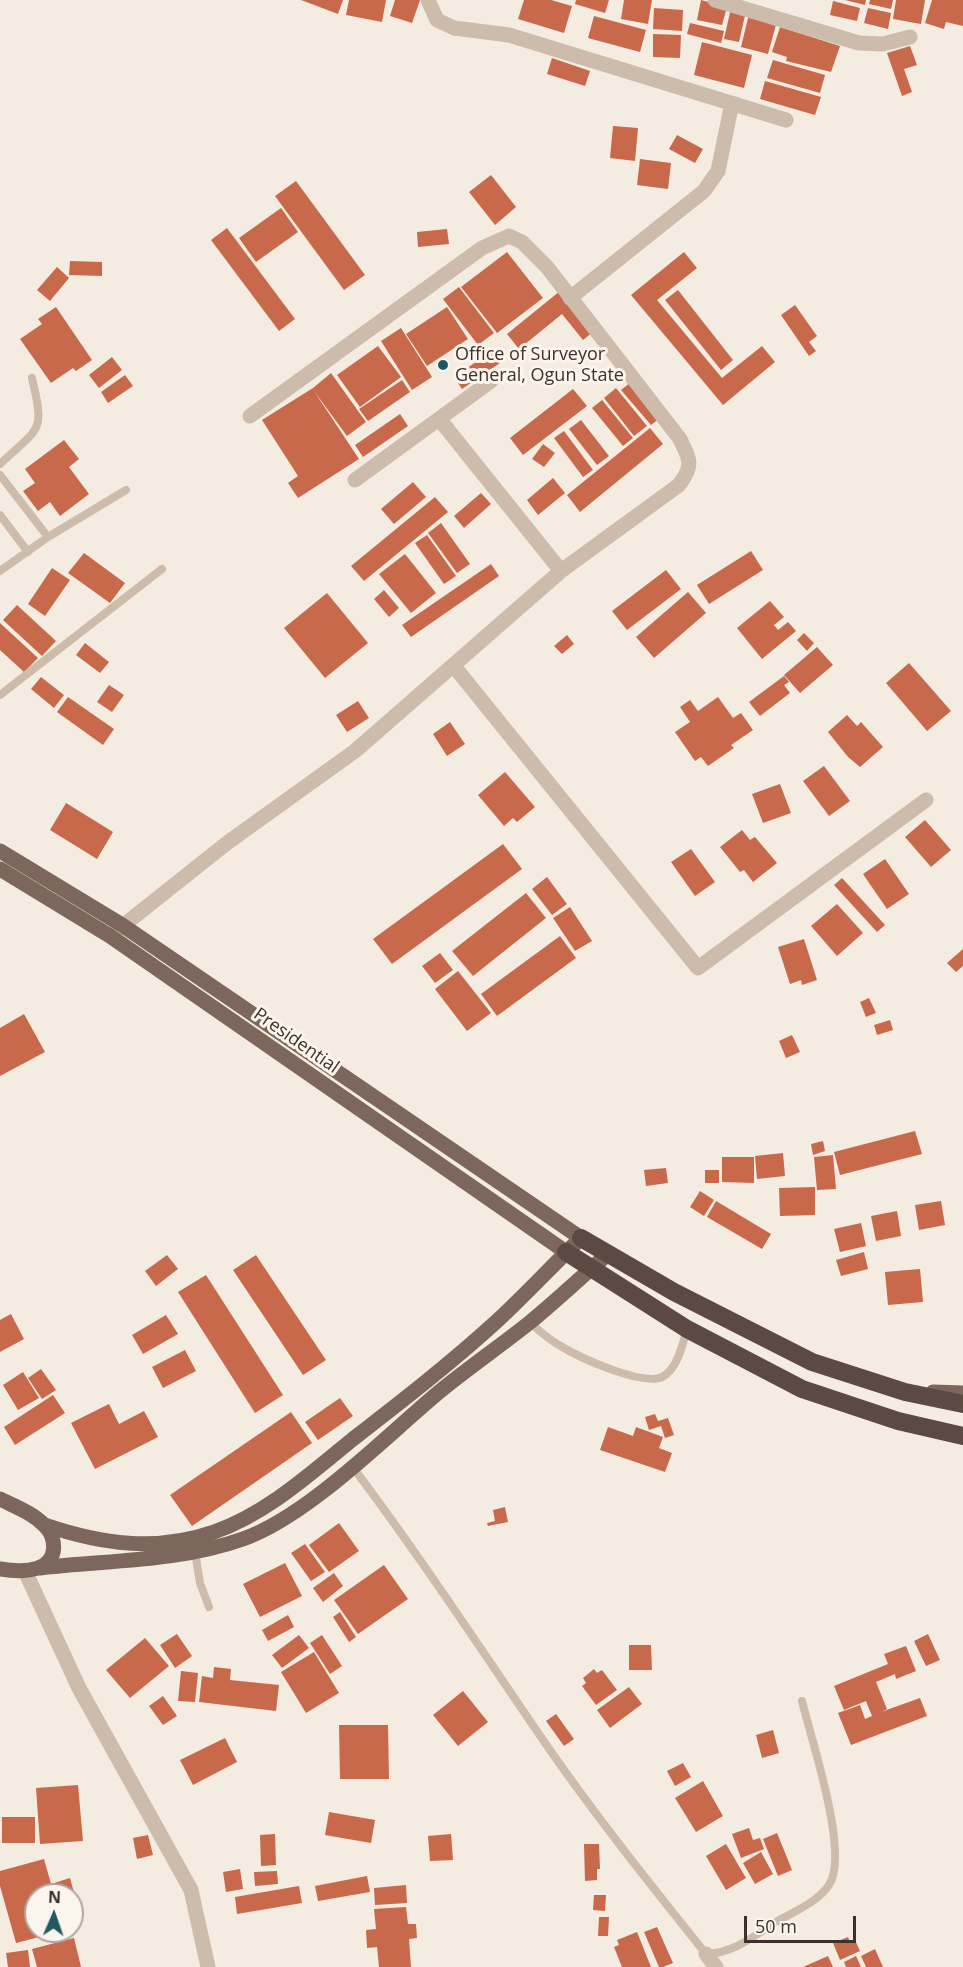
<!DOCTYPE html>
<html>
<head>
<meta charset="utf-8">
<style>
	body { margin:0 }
	#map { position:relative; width:963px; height:1967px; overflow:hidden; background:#f4ebe1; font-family:"Open Sans",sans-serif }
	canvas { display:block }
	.north { position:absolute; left:24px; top:1883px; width:60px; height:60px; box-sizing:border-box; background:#fbf5ee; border:2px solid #aea6a0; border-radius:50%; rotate:2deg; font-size:16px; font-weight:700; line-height:24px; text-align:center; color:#3b302b }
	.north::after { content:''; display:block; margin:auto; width:21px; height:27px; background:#1f5a5e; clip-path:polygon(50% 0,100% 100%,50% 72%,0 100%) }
	.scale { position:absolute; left:744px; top:1916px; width:112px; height:27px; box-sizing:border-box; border:3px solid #3b302b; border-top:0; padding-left:8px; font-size:18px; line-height:21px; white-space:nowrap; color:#3b302b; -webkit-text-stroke:4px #fbf5ee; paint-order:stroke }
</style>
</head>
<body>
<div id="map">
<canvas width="963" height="1967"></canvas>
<div class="north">N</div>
<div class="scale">50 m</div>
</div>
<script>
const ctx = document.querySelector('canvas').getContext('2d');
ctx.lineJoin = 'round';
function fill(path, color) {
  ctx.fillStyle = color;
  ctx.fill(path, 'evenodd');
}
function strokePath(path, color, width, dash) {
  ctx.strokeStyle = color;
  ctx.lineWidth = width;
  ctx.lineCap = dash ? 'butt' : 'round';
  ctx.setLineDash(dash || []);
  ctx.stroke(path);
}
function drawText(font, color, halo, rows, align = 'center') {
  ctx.font = font + ' "Open Sans",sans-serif';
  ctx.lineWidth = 6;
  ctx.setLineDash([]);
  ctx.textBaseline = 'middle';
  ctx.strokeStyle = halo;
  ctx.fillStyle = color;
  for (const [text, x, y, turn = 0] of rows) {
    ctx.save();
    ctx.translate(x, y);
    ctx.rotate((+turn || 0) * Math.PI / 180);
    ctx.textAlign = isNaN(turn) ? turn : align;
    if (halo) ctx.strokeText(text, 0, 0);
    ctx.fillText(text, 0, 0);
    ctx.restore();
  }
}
fill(new Path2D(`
	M301,0h42l-5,14z
	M349,0h37l-4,22 -36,-7z
	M395,0h25l-8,23 -22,-7z
	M524,0h27l21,6 -8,27 -46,-14z
	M576,0h33l-4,13 -30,-9z
	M624,0h28l-4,24 -27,-5z
	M701,0l26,7 -5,18 -25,-5z
	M845,0h21l-1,5z
	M870,0h23l-2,9 -22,-5z
	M896,0h29l-4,24 -28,-5z
	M932,0h31v26l-17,-4 -2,7 -19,-6z
	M833,1l27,7 -3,13 -27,-6z
	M654,8l29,2 -1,21 -29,-2z
	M731,8l15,3 -7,31 -15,-3z
	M868,8l23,5 -3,16 -24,-6z
	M749,14l28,7 -9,33 -27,-7z
	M594,16l52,14 -6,22 -52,-14z
	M690,23l34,8 -3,12 -34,-9z
	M780,27l60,19 -9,26 -45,-11 1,-4 -15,-5z
	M653,34l28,1 -1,23 -27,-1z
	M702,42l50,13 -8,33 -50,-13z
	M910,46l7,19 -13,4 8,23 -10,4 -15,-43z
	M552,58l38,13 -5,15 -38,-12z
	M773,60l52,15 -5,18 -53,-15z
	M765,81l56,16 -6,18 -55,-16z
	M613,126l25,2 -3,33 -25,-3z
	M677,135l26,14 -8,14 -26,-14z
	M640,159l31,4 -3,26 -31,-4z
	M491,175l25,32 -21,18 -26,-33z
	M296,181l69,94 -21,15 -69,-94z
	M281,208l17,24 -42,30 -17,-24z
	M227,228l68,91 -16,12 -68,-91z
	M447,229l2,15 -31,3 -1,-15z
	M507,252l36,46 -46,35 -36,-46z
	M684,252l13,16 -40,32 65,78 40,-32 13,16 -52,43 -92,-110z
	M70,261l32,1v14l-33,-1z
	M57,267l12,11 -19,23 -13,-11z
	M459,287l35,46 -16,12 -35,-46z
	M678,290l55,70 -12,10 -56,-70z
	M560,291l33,41 -10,8 -21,-26 -43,35 -12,-15z
	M795,305l22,31 -8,6 7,9 -7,5 -28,-41z
	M56,307l36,53 -16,11 -3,-3 -22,15 -31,-44 22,-15 -4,-5z
	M447,307l21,32 -41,27 -21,-32z
	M401,328l31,49 -20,13 -31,-49z
	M378,346l23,31 -41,30 -23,-32z
	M492,351l8,12 -38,26 -8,-12z
	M112,357l10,13 -23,18 -10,-13z
	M331,373l35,49 -19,14 -33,-45 45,68 -61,39 -10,-15 10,-7 -36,-56 51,-32z
	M125,375l8,11 -25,17 -7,-11z
	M402,380l8,12 -42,29 -9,-12z
	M631,382l29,36 -9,7 -30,-35z
	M616,388l31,38 -13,10 -30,-38z
	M573,389l14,17 -64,49 -13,-17z
	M602,400l31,38 -10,8 -31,-38z
	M400,414l8,12 -45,31 -8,-12z
	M581,420l28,36 -12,9 -28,-36z
	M650,428l13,16 -83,68 -13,-17z
	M564,431l29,39 -10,7 -29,-39z
	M64,440l15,19 -10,8 20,27 -29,22 -10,-14 -12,9 -15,-20 12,-8 -10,-14z
	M543,444l12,9 -11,14 -12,-8z
	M553,478l12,15 -27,22 -11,-15z
	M413,482l13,15 -32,27 -13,-15z
	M481,493l10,11 -27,24 -10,-12z
	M435,497l13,15 -84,69 -13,-15z
	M441,523l29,41 -13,9 -29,-40z
	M427,535l29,41 -12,8 -29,-41z
	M751,551l12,19 -54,34 -12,-19z
	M84,553l41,30 -15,20 -42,-30z
	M405,554l31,39 -25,20 -32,-39z
	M491,564l8,12 -88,61 -9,-12z
	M52,568l18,12 -25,36 -17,-12z
	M666,570l15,19 -54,41 -15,-19z
	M384,590l15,18 -10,9 -15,-18z
	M688,592l18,21 -52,45 -18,-21z
	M327,593l41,50 -43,35 -41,-50z
	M770,601l14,16 -10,8 4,5 10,-8 8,9 -34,28 -25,-31z
	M17,605l39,36 -14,15 -39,-36z
	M0,623l38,35 -14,14 -24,-22z
	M804,633l10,10 -7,8 -10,-11z
	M567,635l7,9 -12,10 -8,-8z
	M85,643l24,19 -9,11 -24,-18z
	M817,647l16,18 -33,28 -16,-18z
	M909,663l42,48 -24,20 -41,-48z
	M784,676l5,6 -5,3 6,8 -30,23 -11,-14z
	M41,677l23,18 -10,13 -23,-19z
	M109,685l15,10 -12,17 -15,-10z
	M68,697l46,32 -11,16 -46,-33z
	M718,697l15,21 8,-5 12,17 -22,15 3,3 -26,18 -7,-9 -6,4 -20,-29 15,-10 -10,-15 10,-7 8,11z
	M358,701l11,17 -22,14 -11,-17z
	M847,715l10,11 4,-4 22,25 -23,20 -12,-10 -20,-25z
	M450,722l15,22 -18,12 -14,-22z
	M824,766l26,35 -21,15 -26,-35z
	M505,772l30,35 -18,15 -4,-4 -9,8 -26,-31z
	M780,784l11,29 -28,10 -11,-29z
	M66,803l47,29 -16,27 -47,-29z
	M925,820l26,30 -20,17 -26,-30z
	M742,830l8,10 5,-3 22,26 -24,19 -9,-12 -4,2 -20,-25z
	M503,844l19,25 -130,95 -19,-25z
	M691,849l24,33 -20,14 -24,-34z
	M885,859l24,35 -22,15 -24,-35z
	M547,877l20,27 -15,11 -20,-26z
	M842,878l43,47 -8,7 -43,-47z
	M526,893l20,25 -73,58 -21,-25z
	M837,904l26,29 -26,23 -26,-30z
	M570,907l22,34 -17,10 -22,-33z
	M560,936l16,22 -79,58 -16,-22z
	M804,939l13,41 -15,5 -1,-5 -11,4 -12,-37z
	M963,949v17l-7,6 -9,-9z
	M440,953l13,17 -18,13 -13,-17z
	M458,971l33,42 -24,18 -32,-42z
	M869,998l7,15 -10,4 -6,-15z
	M24,1014l21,38 -45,24v-48z
	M890,1020l3,10 -16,5 -3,-10z
	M792,1035l8,17 -14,6 -7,-17z
	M915,1131l7,23 -82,21 -6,-23z
	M823,1141l2,10 -12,4 -2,-11z
	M783,1153l2,23 -28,3 -2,-23z
	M833,1155l3,34 -19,1 -3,-33z
	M722,1157h32v26l-32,-1z
	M666,1168l2,15 -22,3 -2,-16z
	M705,1170h14v13h-14z
	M815,1187v28l-35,1 -1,-28z
	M700,1191l14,9 -10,16 -14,-9z
	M716,1201l55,33 -9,15 -55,-32z
	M941,1201l4,24 -26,5 -4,-25z
	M897,1211l4,25 -25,5 -5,-25z
	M861,1223l5,23 -26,6 -6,-23z
	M864,1252l4,17 -27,7 -5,-16z
	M167,1255l11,14 -22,17 -11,-15z
	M256,1255l70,105 -23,15 -70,-105z
	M920,1269l3,33 -35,3 -3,-33z
	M206,1275l77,120 -28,18 -77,-121z
	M11,1314l13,25 -24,13v-32z
	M166,1315l12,19 -35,20 -11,-19z
	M185,1350l11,21 -33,17 -11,-21z
	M41,1369l15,21 -14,9 -14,-21z
	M23,1372l16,26 -21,12 -15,-25z
	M53,1395l12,18 -50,32 -11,-18z
	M340,1398l13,18 -35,24 -13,-18z
	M109,1404l10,20 25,-13 14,26 -63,32 -24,-46z
	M291,1412l21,31 -120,83 -22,-31z
	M655,1414l3,7 10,-3 6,17 -9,3 -4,-12 -12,4 -4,-13z
	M608,1427l25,9 3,-9 27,10 -4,11 13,5 -7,19 -65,-22z
	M505,1507l3,15 -20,4 -1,-3 8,-2 -2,-11z
	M339,1523l20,28 -30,21 -20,-27z
	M305,1544l20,28 -14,9 -20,-28z
	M285,1563l17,33 -42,21 -17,-33z
	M384,1565l24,34 -50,35 -24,-34z
	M334,1573l9,13 -20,16 -10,-14z
	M340,1612l16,25 -7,5 -16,-25z
	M288,1615l6,12 -26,14 -6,-11z
	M177,1634l15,22 -17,12 -15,-23z
	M928,1634l12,26 -14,6 -12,-25z
	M299,1635l10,13 -27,20 -10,-13z
	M322,1635l20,31 -12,8 -20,-31z
	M145,1638l24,28 -39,32 -24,-28z
	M629,1645h22l1,25h-23z
	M906,1646l10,25 -20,8 -1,-5 -19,8 11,27 -6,3 39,-14 7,18 -76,29 -13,-32 22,-8 5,14 7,-3 -6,-15 -22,9 -10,-24 54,-22 -4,-10z
	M314,1652l25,41 -33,20 -25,-41z
	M214,1667l17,2 -1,11 49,5 -3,26 -77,-9 3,-26 11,2z
	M594,1669l3,4 5,-3 15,20 -21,15 -14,-19 4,-3 -3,-5z
	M181,1671l17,2 -3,29 -17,-1z
	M629,1687l13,17 -32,24 -13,-18z
	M463,1691l25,31 -30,24 -25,-31z
	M163,1696l14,20 -14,9 -14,-19z
	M556,1714l18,25 -10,7 -18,-25z
	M339,1725h49l1,54h-49z
	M773,1730l6,23 -17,5 -6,-23z
	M225,1738l12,24 -44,23 -13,-25z
	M683,1763l8,14 -16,9 -8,-15z
	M703,1781l20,35 -27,16 -21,-34z
	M78,1785l5,56 -43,3 -4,-56z
	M329,1812l46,8 -4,23 -46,-8z
	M2,1817h33v26h-33z
	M749,1828l4,12 7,-2 4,11 -23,9 -9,-24z
	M777,1833l15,37 -14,6 -15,-37z
	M275,1834l1,31 -15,1 -1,-31z
	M451,1834l2,26 -23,1 -2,-25z
	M148,1835l5,20 -16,4 -4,-21z
	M584,1844h15l1,25h-3v11l-12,1z
	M726,1844l20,34 -20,12 -20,-34z
	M761,1852l12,22 -18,10 -12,-21z
	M44,1859l7,25 19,-6 8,29 -6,2v-14h-36v36l23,1 -43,11 -16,-57v-15z
	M240,1869l3,20 -17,3 -3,-20z
	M277,1871l1,13 -23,2 -1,-14z
	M367,1876l3,16 -52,9 -3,-15z
	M406,1885l1,18 -32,2 -1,-17z
	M299,1886l3,17 -65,11 -2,-17z
	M594,1895h12l-1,16 -12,-1z
	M406,1907l2,17h8l1,14 -8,1 2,28h-32l-2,-20 -10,1 -1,-18 10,-1 -2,-20z
	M599,1917h10l-1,19h-10z
	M657,1927l16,36 -10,4h-4l-15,-35z
	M637,1932l14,35h-29l-8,-20 5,-2 -2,-5z
	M848,1937l2,5 5,-2 5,11 -20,9 -7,-17z
	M74,1938l7,29h-44l-5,-18z
	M875,1949l8,18h-17l-5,-11z
	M28,1950l2,17h-22l-2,-14z
	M828,1956l5,11h-30z
	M856,1956l5,11h-15l-2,-5z`), '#c8694b');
strokePath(new Path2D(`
	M0,464c40,-38 45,-30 32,-86
	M0,475l48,62
	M0,515l28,37
	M0,571l48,-34 78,-47
	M0,695l162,-126
	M529,1322c10,8 19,17 30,23 19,12 86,43 105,31 14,-9 18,-31 23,-46
	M352,1466c67,89 128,182 191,274 51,74 107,144 163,214 27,-1 47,-17 70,-32 17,-10 42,-20 53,-37 21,-31 -18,-146 -27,-184
	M195,1552l5,31 9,24`), '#cdbbac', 8);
strokePath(new Path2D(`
	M428,0l9,20 17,8 55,7 277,85
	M715,0l144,43 24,1 27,-7
	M570,298l134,-107 14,-20 14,-68
	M440,420l121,151
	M355,480l136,-99
	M453,665l245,303 228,-168
	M115,932l112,-89 128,-92 206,-180 118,-86c15,-20 11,-25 1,-46l-133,-172 -25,-25 -13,-6 -27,12 -232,168
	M25,1571l54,117 112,202 17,77
	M706,1954l10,13`), '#cdbbac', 15);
strokePath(new Path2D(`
	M0,851l122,74 459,313c-28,27 -55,56 -84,83 -46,42 -95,80 -144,118 -43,35 -87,75 -139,93 -58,20 -113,12 -169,-7
	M0,869l110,67 456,316
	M933,1392l30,1
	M0,1499c16,8 33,14 45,27 12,12 13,36 -7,42 -12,4 -26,3 -38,1
	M40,1568c68,-8 138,-6 203,-29 65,-23 142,-102 196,-147 29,-24 60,-45 90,-69 27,-22 52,-46 79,-69`), '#7d675c', 15);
strokePath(new Path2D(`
	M581,1238l93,54 138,70 93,30 58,12
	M566,1252l121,77 115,60 96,32 65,15`), '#5c4a42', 18);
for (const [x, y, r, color] of [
	[443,365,6,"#1f5a5e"]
]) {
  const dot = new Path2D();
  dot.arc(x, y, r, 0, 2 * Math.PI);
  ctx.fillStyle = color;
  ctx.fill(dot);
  strokePath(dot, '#fbf5ee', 2);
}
drawText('18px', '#3b302b', '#fbf5ee', [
	["Office of Surveyor",455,355],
	["General, Ogun State",455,376]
], 'left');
drawText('18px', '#3b302b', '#fbf5ee', [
	["Presidential",296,1041,35]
]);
</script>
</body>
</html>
